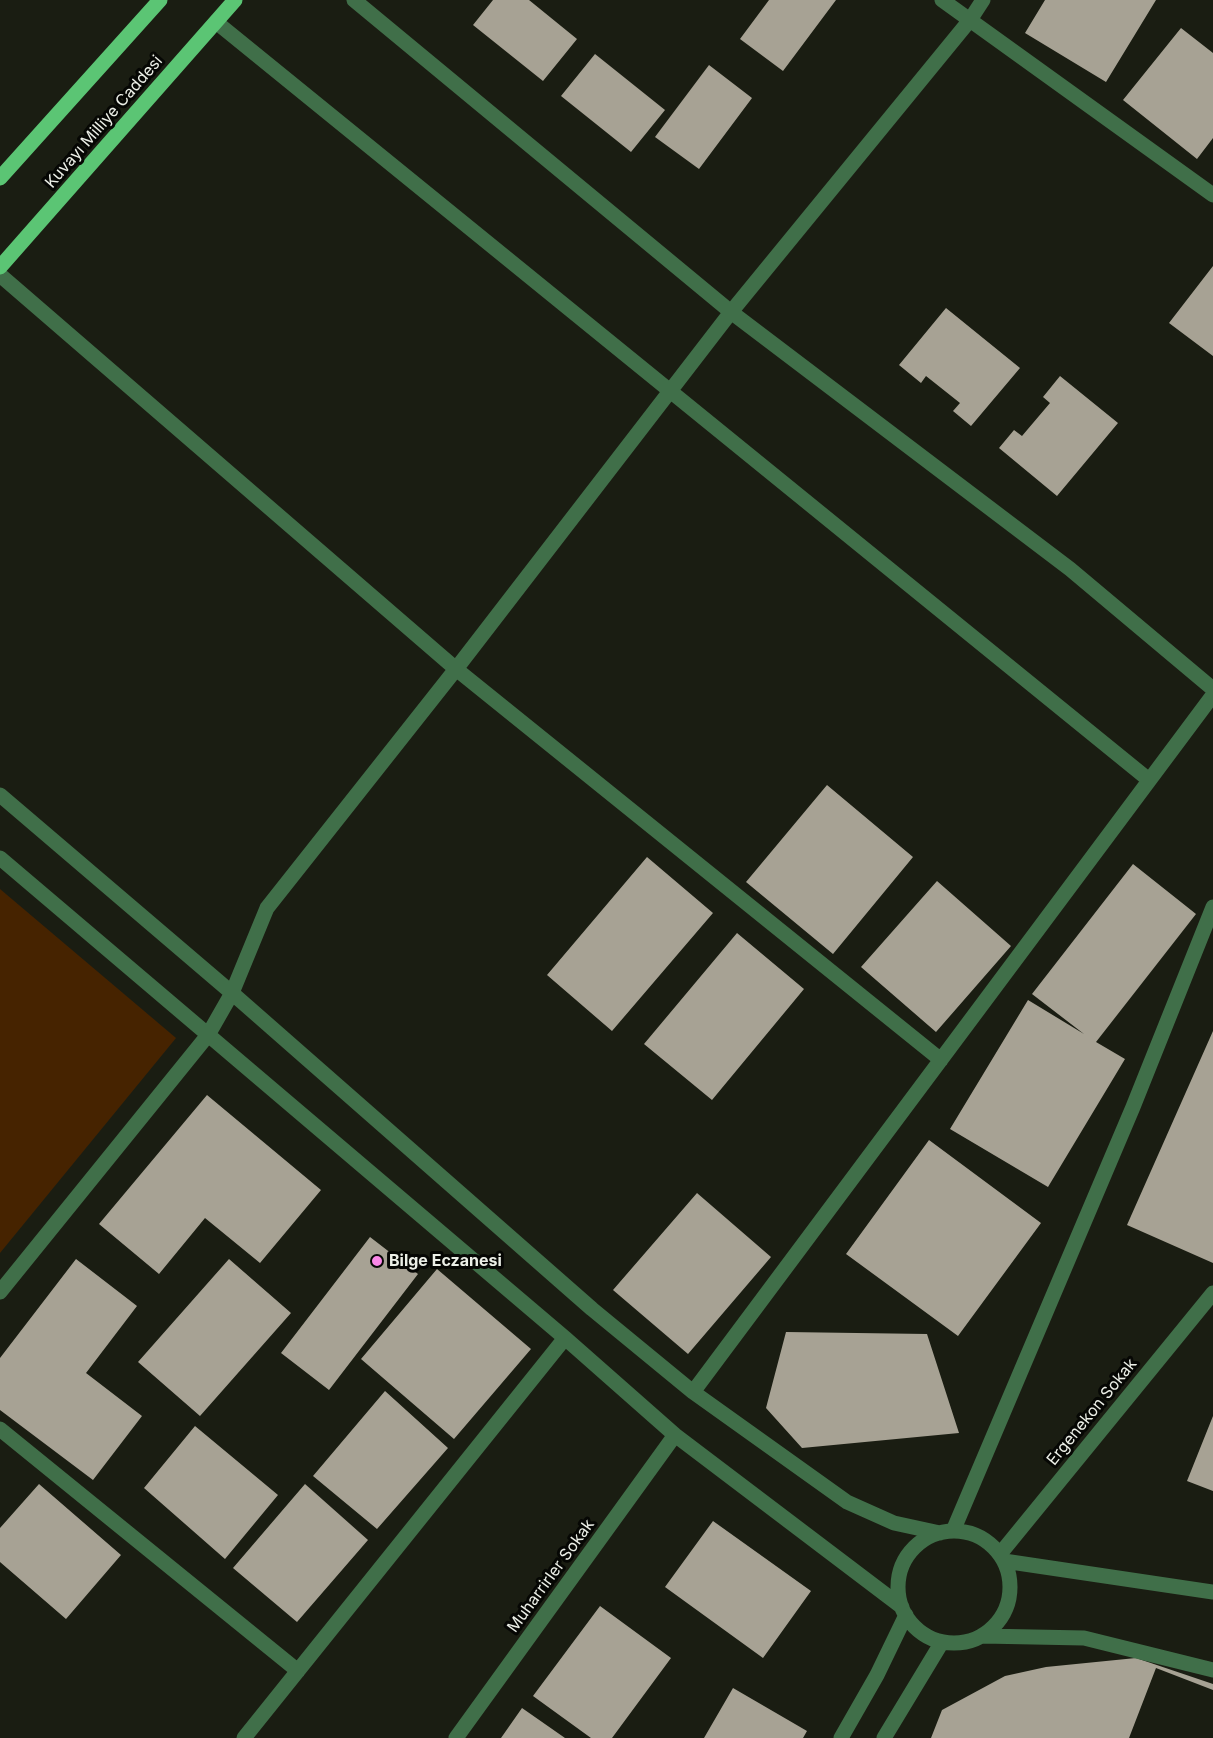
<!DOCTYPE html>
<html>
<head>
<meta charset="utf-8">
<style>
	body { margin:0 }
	canvas { display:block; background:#1a1d12 }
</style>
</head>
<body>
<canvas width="1213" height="1738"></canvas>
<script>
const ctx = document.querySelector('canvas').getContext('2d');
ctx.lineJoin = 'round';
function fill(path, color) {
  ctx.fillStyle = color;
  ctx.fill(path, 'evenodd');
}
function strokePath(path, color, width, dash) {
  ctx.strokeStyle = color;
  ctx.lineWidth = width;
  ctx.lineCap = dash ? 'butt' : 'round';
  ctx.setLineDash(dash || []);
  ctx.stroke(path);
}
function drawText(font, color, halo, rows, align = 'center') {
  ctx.font = font + ' Inter,sans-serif';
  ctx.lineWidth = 6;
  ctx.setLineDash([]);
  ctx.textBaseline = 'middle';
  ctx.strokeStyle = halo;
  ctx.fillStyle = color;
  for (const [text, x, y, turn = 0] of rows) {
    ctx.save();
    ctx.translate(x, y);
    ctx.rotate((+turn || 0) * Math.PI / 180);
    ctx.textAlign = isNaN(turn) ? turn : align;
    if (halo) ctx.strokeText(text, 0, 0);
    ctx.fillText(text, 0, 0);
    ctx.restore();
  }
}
fill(new Path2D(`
	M0,889l176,149 -176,215z`), '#462300');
fill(new Path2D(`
	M493,0h36l48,39 -34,42 -70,-56z
	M769,0h67l-53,71 -43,-32z
	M1045,0h111l-50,82 -81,-49z
	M1181,28l32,25v85l-16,21 -74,-59z
	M595,54l70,56 -34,42 -70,-56z
	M709,65l43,33 -53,71 -44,-32z
	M1213,266v90l-44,-33z
	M946,308l74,60 -49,58 -18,-15 7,-8 -34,-27 -5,7 -22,-18z
	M1060,376l58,47 -61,73 -58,-48 15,-18 8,6 28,-33 -7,-6z
	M827,785l86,72 -80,97 -87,-72z
	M647,857l66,56 -101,118 -65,-56z
	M1133,864l63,50 -100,128 29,17 -77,128 -98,-58 78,-129 56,34 -52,-40z
	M937,881l74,65 -75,86 -75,-65z
	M737,933l67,56 -92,111 -68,-56z
	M1213,1031v232l-86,-38z
	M207,1095l114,95 -61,73 -55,-45 -46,56 -60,-50z
	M929,1140l112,83 -83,113 -112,-82z
	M697,1193l74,64 -83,97 -75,-64z
	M370,1237l48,37 -89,116 -48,-37z
	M76,1259l61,47 -51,67 56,43 -49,64 -93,-70v-52z
	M229,1259l62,54 -91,103 -62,-54z
	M437,1269l94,80 -77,90 -93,-80z
	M786,1332l141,2 32,99 -157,15 -36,-40z
	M385,1391l63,57 -71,81 -64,-53z
	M1213,1416v75l-26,-10z
	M195,1426l83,69 -53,64 -81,-71z
	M39,1484l82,71 -55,64 -66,-57v-34z
	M305,1484l63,56 -71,82 -64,-54z
	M713,1521l98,70 -48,67 -98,-71z
	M600,1606l71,52 -59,80h-21l-58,-42z
	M1136,1658l77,26v6l-57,-22 -27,70h-198l11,-28 63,-34 41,-9z
	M733,1688l74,43 -4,7h-99z
	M522,1708l43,30h-64z`), '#a7a294');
strokePath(new Path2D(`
	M354,0l377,312 339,257 143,120
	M942,0l271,195
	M216,22l933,758
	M0,275l456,394 485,391
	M0,795l232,198 360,316 101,83 154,110 47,21 46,10
	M0,858l565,480 110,97 227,172
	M0,1292l208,-257 24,-42 35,-85 189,-239 275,-357 239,-292 13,-20
	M693,1392l520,-697
	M0,1429l298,242
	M953,1531l180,-424 80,-200
	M898 1587a56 56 0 1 1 112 0a56 56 0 1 1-112 0Z
	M1000,1554l213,-261
	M1004,1561l209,31
	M983,1636l101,2 129,32
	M244,1738l321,-400
	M456,1738l219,-303
	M841,1738l36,-63 29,-60
	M884,1738l58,-96`), '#406f49', 15);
strokePath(new Path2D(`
	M0,178l160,-178
	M0,267l235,-267`), '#5bc574', 15);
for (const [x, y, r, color] of [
	[377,1261,6,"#fa87e7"]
]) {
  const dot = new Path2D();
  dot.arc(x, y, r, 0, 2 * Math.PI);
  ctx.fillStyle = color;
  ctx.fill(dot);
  strokePath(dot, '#060704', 2);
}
drawText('16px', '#ecefe7', '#060704', [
	["Kuvayı Milliye Caddesi",104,122,-49],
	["Ergenekon Sokak",1092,1412,-51],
	["Muharrirler Sokak",551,1576,-54]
]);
drawText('bold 16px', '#ecefe7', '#060704', [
	["Bilge Eczanesi",389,1261]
], 'left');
</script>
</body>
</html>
